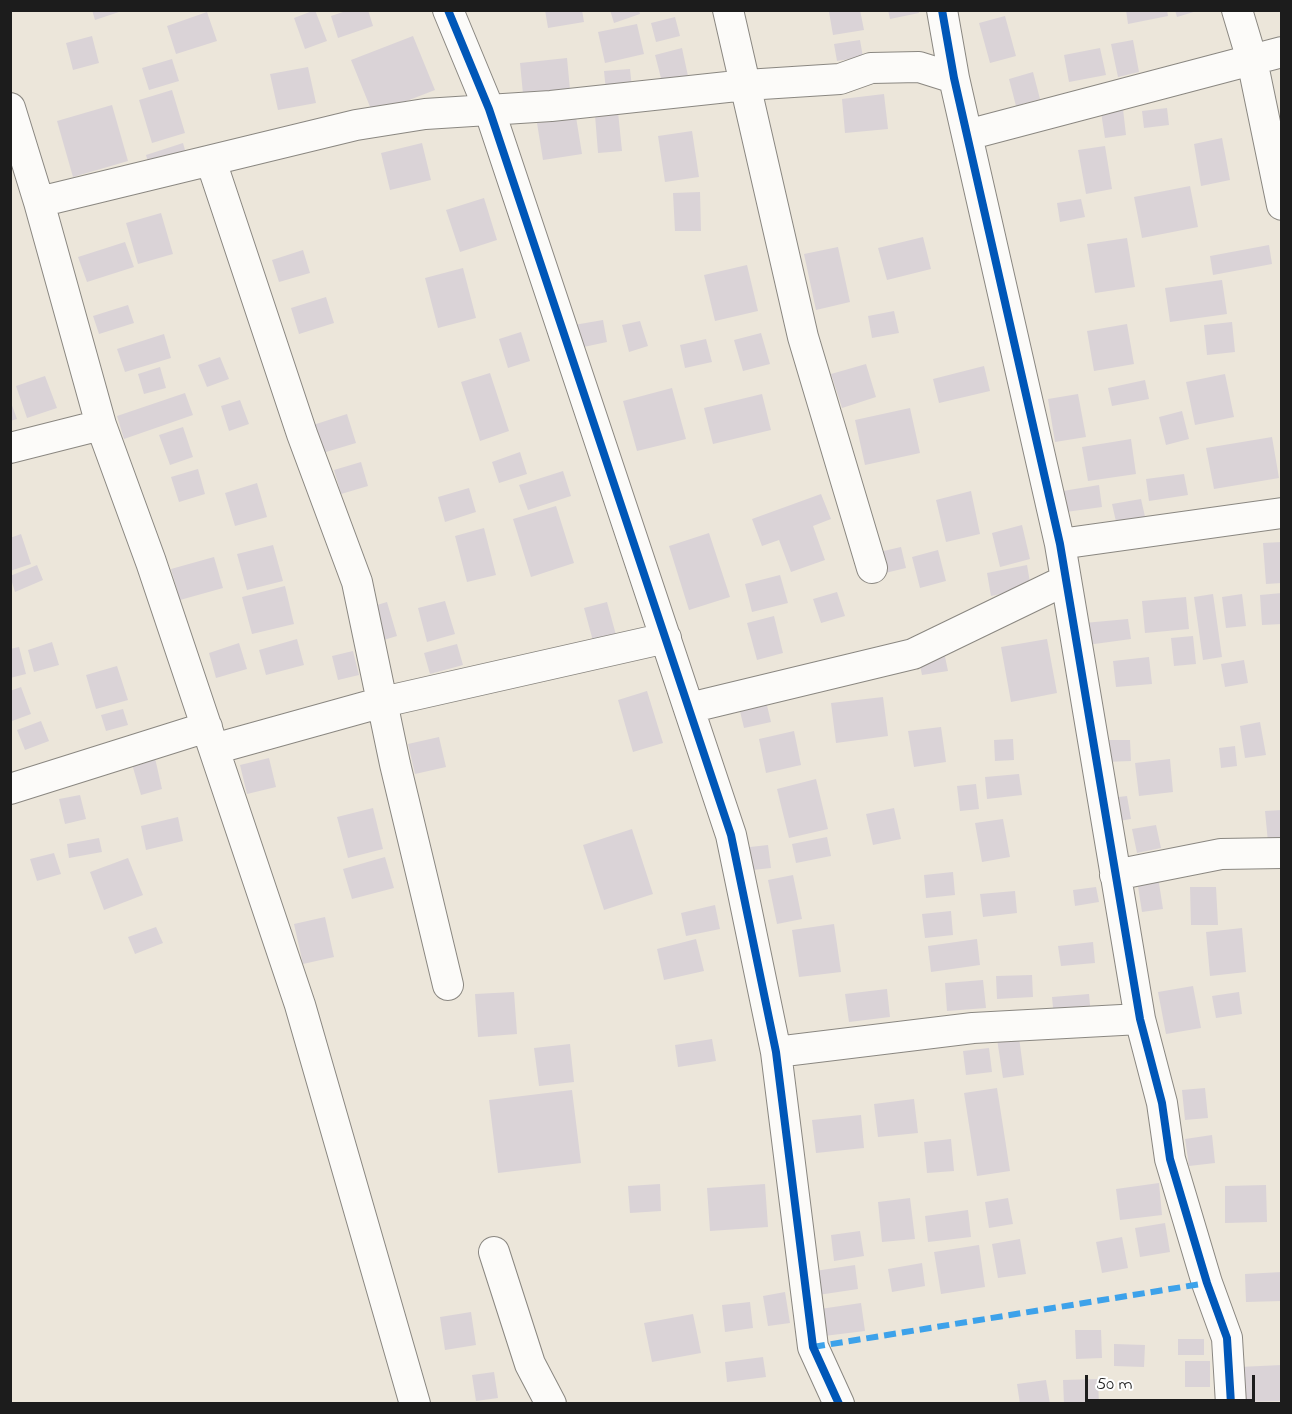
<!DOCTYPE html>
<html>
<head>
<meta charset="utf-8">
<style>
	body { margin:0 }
	#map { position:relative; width:1292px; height:1414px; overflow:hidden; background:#ece6da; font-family:"Indie Flower",sans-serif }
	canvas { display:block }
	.frame { position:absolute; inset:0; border:12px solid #1c1c1c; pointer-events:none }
	.scale { position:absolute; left:1085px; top:1375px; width:170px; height:27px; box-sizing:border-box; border:3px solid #1c1c1c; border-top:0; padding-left:8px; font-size:18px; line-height:21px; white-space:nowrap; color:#1c1c1c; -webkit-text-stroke:4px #fff; paint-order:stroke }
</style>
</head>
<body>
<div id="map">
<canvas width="1292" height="1414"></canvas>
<div class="frame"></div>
<div class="scale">50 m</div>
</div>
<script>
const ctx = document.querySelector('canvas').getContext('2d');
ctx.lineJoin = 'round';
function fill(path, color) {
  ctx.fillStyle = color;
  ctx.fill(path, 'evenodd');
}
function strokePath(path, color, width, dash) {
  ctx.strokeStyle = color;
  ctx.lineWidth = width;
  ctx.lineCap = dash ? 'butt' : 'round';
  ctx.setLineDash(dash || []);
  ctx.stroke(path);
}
fill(new Path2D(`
	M92,10h30v1l-27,9z
	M315,10l12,31 -22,8 -11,-31z
	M349,10h19l5,16 -35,12 -7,-22z
	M545,10h37l2,12 -36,6z
	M610,10h29l1,4 -26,9z
	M837,10h23l4,20 -31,5 -4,-23z
	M888,10h30l1,3 -29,6z
	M1126,10h41l1,6 -40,8z
	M1175,10h22v1l-20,6z
	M207,12l10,29 -41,13 -9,-28z
	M1005,16l11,40 -26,7 -11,-40z
	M675,17l5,19 -24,6 -5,-19z
	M637,24l7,30 -39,9 -7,-31z
	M92,36l7,27 -26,7 -7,-27z
	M413,36l22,54 -62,24 -22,-54z
	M860,40l3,17 -26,4 -3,-17z
	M1133,40l6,32 -21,5 -7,-33z
	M682,48l6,28 -26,6 -7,-27z
	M1100,48l6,27 -37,7 -5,-27z
	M567,58l3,32 -47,4 -3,-31z
	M172,59l7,22 -30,9 -7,-22z
	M308,67l8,36 -38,7 -8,-36z
	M630,69l2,19 -26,3 -2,-20z
	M1033,72l7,27 -24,7 -7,-27z
	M172,90l13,43 -33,10 -13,-43z
	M884,94l4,35 -43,4 -3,-34z
	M112,105l16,56 -55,16 -16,-56z
	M1167,108l2,17 -25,3 -2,-17z
	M1123,109l3,26 -21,3 -4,-26z
	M618,112l4,39 -24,2 -3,-38z
	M576,117l6,37 -39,6 -6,-37z
	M692,131l7,46 -34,5 -7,-46z
	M1222,138l8,42 -29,6 -7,-42z
	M183,143l4,14 -37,11 -4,-13z
	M422,143l9,37 -41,10 -9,-37z
	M1105,146l7,43 -26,5 -8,-44z
	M1190,186l8,41 -56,11 -8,-41z
	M700,192l1,39h-26l-2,-38z
	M484,198l13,42 -37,12 -14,-42z
	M1081,199l4,18 -25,5 -3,-19z
	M161,213l12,41 -35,10 -12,-41z
	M923,237l8,32 -44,11 -9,-32z
	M1127,238l8,49 -40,6 -8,-49z
	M125,242l9,25 -47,15 -9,-25z
	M1269,245l3,19 -59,11 -3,-19z
	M838,247l12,55 -34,8 -12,-56z
	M303,250l7,23 -31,9 -7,-22z
	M747,265l11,46 -43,10 -11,-46z
	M463,268l13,50 -38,10 -13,-50z
	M1222,280l5,34 -57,8 -5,-34z
	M326,297l8,26 -35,11 -8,-26z
	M128,305l6,18 -35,11 -6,-18z
	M894,311l5,22 -27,5 -4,-22z
	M603,320l4,22 -28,6 -5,-23z
	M640,321l8,25 -19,6 -7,-27z
	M1232,322l3,30 -28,3 -3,-30z
	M1127,324l7,40 -40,7 -7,-40z
	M521,332l9,29 -22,7 -9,-29z
	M761,333l9,31 -27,7 -9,-31z
	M164,334l7,24 -46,14 -8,-23z
	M706,339l6,23 -27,6 -5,-23z
	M220,357l9,22 -22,8 -9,-22z
	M866,364l10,33 -34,11 -11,-34z
	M984,366l6,25 -51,12 -6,-24z
	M160,367l6,21 -22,6 -6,-20z
	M490,373l19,58 -29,10 -19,-59z
	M1225,374l9,43 -39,8 -9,-43z
	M45,376l12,32 -30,10 -11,-32z
	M1145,380l4,19 -37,7 -4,-18z
	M672,388l14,51 -49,12 -14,-50z
	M185,393l8,22 -69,24 -7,-23z
	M762,394l9,36 -58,14 -9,-36z
	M1078,394l8,43 -31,5 -7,-43z
	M10,400l7,19 -7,2z
	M240,400l9,24 -20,7 -8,-25z
	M910,408l10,45 -55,12 -10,-45z
	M1182,411l7,28 -23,6 -7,-28z
	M347,414l9,29 -40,12 -9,-28z
	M183,427l10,30 -23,8 -11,-30z
	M1272,437l7,41 -65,11 -8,-41z
	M1131,439l5,35 -48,7 -6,-34z
	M520,452l7,22 -28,9 -7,-21z
	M361,462l7,24 -27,8 -7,-24z
	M198,469l7,25 -26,8 -8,-25z
	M563,471l8,25 -43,14 -9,-25z
	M1184,474l4,21 -39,6 -3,-22z
	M257,483l10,34 -32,9 -10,-33z
	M1099,485l3,22 -36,5 -3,-21z
	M469,488l7,24 -31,10 -7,-25z
	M971,491l9,43 -34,8 -10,-42z
	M821,494l10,25 -18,7 12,34 -34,12 -12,-32 -17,6 -10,-27z
	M1141,499l5,22 -29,5 -5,-22z
	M556,506l18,57 -43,14 -18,-58z
	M1022,525l8,34 -30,8 -8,-34z
	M484,528l12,47 -29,7 -12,-46z
	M709,533l21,64 -41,13 -20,-64z
	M21,534l10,30 -21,7v-33z
	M1282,542v41l-16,1 -3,-41z
	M273,545l10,36 -36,9 -10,-36z
	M901,547l5,21 -25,6 -6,-21z
	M938,550l8,31 -26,7 -8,-31z
	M214,557l9,31 -43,12 -9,-31z
	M37,565l6,15 -28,12 -5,-16z
	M1027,565l4,23 -40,8 -4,-23z
	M780,575l8,28 -36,9 -7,-28z
	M285,586l9,38 -42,10 -10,-37z
	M837,592l8,24 -24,7 -8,-24z
	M1282,593v31l-20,1 -2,-30z
	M1213,594l9,63 -19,3 -9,-63z
	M1242,594l4,32 -20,2 -4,-31z
	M1186,597l3,32 -44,4 -3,-32z
	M445,601l10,33 -28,8 -9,-34z
	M387,602l10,34 -20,6 -10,-34z
	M607,602l9,33 -23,6 -9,-33z
	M774,616l9,37 -26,7 -10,-37z
	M1128,619l3,20 -44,6 -3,-22z
	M1193,636l3,28 -22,2 -3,-28z
	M297,639l7,26 -38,10 -7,-25z
	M1047,639l10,54 -46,9 -10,-55z
	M52,642l7,23 -25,7 -6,-22z
	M239,643l8,26 -31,9 -7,-25z
	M457,644l6,21 -33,9 -6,-21z
	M19,647l7,27 -16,4v-29z
	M353,651l6,24 -21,5 -6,-24z
	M944,652l4,19 -26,4 -4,-19z
	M1149,657l3,27 -36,3 -3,-26z
	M1244,660l4,23 -23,4 -4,-23z
	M117,666l11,34 -32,9 -10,-34z
	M21,687l10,27 -19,7 -2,-5v-25z
	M647,691l16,52 -30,9 -15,-52z
	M765,697l6,25 -27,6 -6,-25z
	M883,697l5,39 -52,7 -5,-40z
	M123,709l5,16 -22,6 -5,-16z
	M41,721l8,20 -24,9 -8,-20z
	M1260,722l6,33 -21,3 -5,-32z
	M941,727l5,35 -32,5 -6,-36z
	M794,731l7,34 -35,8 -7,-34z
	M439,737l7,30 -31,7 -7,-30z
	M1013,739l1,21 -19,1 -1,-21z
	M1104,740h26l1,21 -27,1z
	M1235,746l2,20 -16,2 -2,-20z
	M155,758l7,31 -21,6 -9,-31z
	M269,758l7,29 -29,7 -7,-29z
	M1170,759l3,33 -34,4 -4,-33z
	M1019,774l3,21 -35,4 -2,-22z
	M816,779l12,50 -39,9 -12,-49z
	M976,784l3,25 -19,2 -3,-25z
	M80,795l6,24 -21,5 -6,-25z
	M1127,796l4,23 -18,3 -3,-24z
	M373,808l10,41 -35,9 -11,-41z
	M894,808l7,31 -28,6 -7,-31z
	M1282,810v31l-14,1 -3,-31z
	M178,817l5,24 -37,9 -5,-24z
	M1003,819l7,38 -28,5 -7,-39z
	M1156,825l5,23 -24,5 -5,-24z
	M632,829l21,65 -49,16 -21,-65z
	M827,837l4,19 -35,7 -4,-19z
	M99,838l3,14 -33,6 -2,-14z
	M768,845l3,23 -27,3 -3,-23z
	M54,853l7,21 -24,7 -7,-22z
	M385,857l9,31 -42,11 -9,-30z
	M128,858l15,37 -39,15 -14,-38z
	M953,872l2,23 -29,3 -2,-23z
	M793,875l9,44 -25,5 -9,-44z
	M1158,877l5,32 -21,3 -5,-32z
	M1096,887l3,15 -24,4 -2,-16z
	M1190,887h26l2,38h-27z
	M1015,891l2,22 -34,4 -3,-23z
	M715,905l5,24 -34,7 -5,-23z
	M951,911l2,24 -28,3 -3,-24z
	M325,917l9,40 -31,7 -9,-40z
	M834,924l7,48 -42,5 -7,-47z
	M156,927l7,16 -28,11 -7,-17z
	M1242,928l4,44 -36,4 -4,-44z
	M696,939l8,32 -40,9 -7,-31z
	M977,939l3,26 -49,7 -3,-26z
	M1093,942l2,21 -34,3 -3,-20z
	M1032,975l1,22 -36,2 -1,-23z
	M983,980l3,28 -39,3 -2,-28z
	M1193,986l8,42 -35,6 -8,-42z
	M887,989l3,28 -41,5 -4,-28z
	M514,992l3,42 -39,3 -3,-43z
	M1239,992l3,22 -26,4 -4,-22z
	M1089,994l2,21 -37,3 -2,-21z
	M1019,1037l5,38 -21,3 -6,-39z
	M712,1039l4,22 -38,6 -3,-22z
	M570,1044l4,38 -35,4 -5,-38z
	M989,1048l3,24 -26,3 -3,-24z
	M997,1088l13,83 -33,5 -13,-83z
	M1205,1088l3,30 -23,2 -3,-30z
	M572,1090l9,73 -83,10 -9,-73z
	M914,1099l4,34 -40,4 -4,-33z
	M861,1115l3,33 -48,5 -4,-33z
	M1212,1135l3,28 -26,3 -4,-27z
	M951,1139l3,32 -27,2 -3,-31z
	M1159,1183l3,32 -42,5 -4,-31z
	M660,1184l1,27 -31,2 -2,-27z
	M765,1184l3,43 -58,4 -3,-43z
	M1266,1185l1,37 -42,1v-37z
	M910,1198l5,41 -33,3 -4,-40z
	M1008,1198l5,26 -24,4 -4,-26z
	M968,1210l3,27 -43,5 -3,-26z
	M1165,1223l5,29 -30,5 -5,-29z
	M860,1231l4,25 -30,5 -3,-26z
	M1122,1237l6,31 -26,5 -6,-31z
	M1020,1239l6,35 -28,4 -6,-34z
	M979,1245l6,42 -44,7 -7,-42z
	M922,1263l3,23 -33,6 -4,-23z
	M855,1265l3,24 -40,6 -3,-24z
	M1282,1272v29l-36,1 -1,-28z
	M785,1292l5,31 -22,3 -5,-30z
	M750,1302l3,26 -28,4 -3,-27z
	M861,1303l4,28 -41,5 -4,-27z
	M471,1312l5,33 -31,5 -5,-33z
	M693,1314l8,39 -49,9 -8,-39z
	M1075,1330h26l1,28 -26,1z
	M1178,1339h26v16h-26z
	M1114,1344l31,1 -1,22 -30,-1z
	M763,1357l3,20 -39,5 -2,-20z
	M1185,1361h25v26h-25z
	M1282,1365v36l-41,1 -2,-35z
	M494,1372l4,26 -22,3 -4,-26z
	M1098,1379l1,25h-35l-1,-24z
	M1046,1380l4,24h-30l-3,-20z`), '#dad3d7');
const minor = new Path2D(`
	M448,10l41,99 242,726 45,217 37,295 26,57
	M728,10l75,327 69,231
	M942,10l12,68 106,466 80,475 22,84 8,56 37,124 20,55 4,66
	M1237,10l15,50 30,145
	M10,108l29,94 62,223 50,137 149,443 115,399
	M967,135l315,-83
	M211,161l91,273 55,148 38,182 53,221
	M39,202l317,-77 69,-11 126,-8 195,-21 94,-6 31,-11 48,-1 35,11
	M10,448l91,-23
	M1060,544l222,-31
	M689,708l224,-54 153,-74
	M214,749l169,-47 283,-64
	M10,789l197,-62
	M1115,875l106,-21 61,-1
	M776,1052l197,-24 167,-9
	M494,1252l36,112 21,40`);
strokePath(minor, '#8a8781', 32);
strokePath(minor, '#fcfbf9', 30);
strokePath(new Path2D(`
	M813,1347l394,-64`), '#3da2ea', 6, [12, 6]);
strokePath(new Path2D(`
	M448,10l41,99 242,726 45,217 37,295 26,57
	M942,10l12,68 106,466 80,475 22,84 8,56 37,124 20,55 4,66`), '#0057b8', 8);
</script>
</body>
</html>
